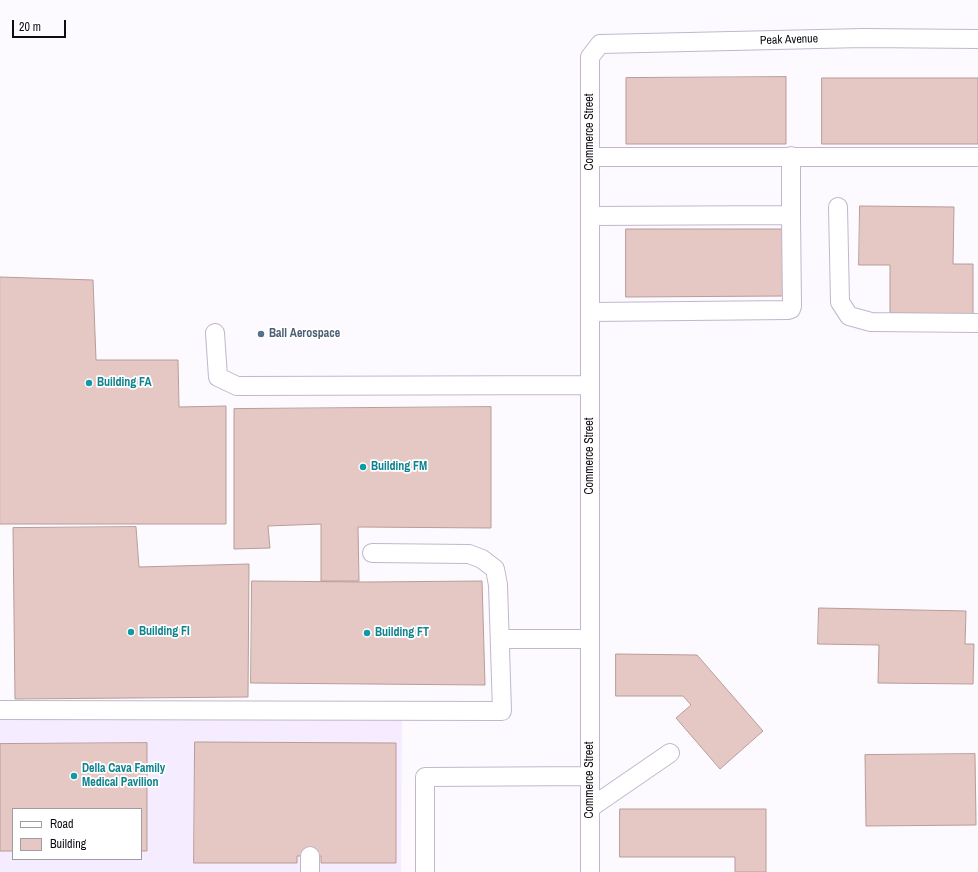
<!DOCTYPE html>
<html>
<head>
<meta charset="utf-8">
<style>
	body { margin:0 }
	#map { position:relative; width:978px; height:872px; overflow:hidden; background:#fcfaff; font-family:"Archivo Narrow",sans-serif }
	canvas { display:block }
	.legend { position:absolute; left:12px; top:808px; width:130px; height:52px; box-sizing:border-box; background:#fff; border:1px solid #9f9da1; margin:0; padding:5px 7px; list-style:none; font-size:12px; color:#0f0b13 }
	.legend li { display:flex; align-items:center; gap:8px; height:20px }
	.legend b { width:20px; border:1px solid #9f9da1 }
	.scale { position:absolute; left:12px; top:20px; width:54px; height:18px; box-sizing:border-box; border:2px solid #0f0b13; border-top:0; padding-left:5px; font-size:12px; line-height:14px; white-space:nowrap; color:#0f0b13; -webkit-text-stroke:3px #fff; paint-order:stroke }
</style>
</head>
<body>
<div id="map">
<canvas width="978" height="872"></canvas>
<ul class="legend">
<li><b style="height:5px;background:#fff"></b>Road</li>
<li><b style="height:11px;background:#e5c7c3"></b>Building</li>
</ul>
<div class="scale">20 m</div>
</div>
<script>
const ctx = document.querySelector('canvas').getContext('2d');
ctx.lineJoin = 'round';
function fill(path, color) {
  ctx.fillStyle = color;
  ctx.fill(path, 'evenodd');
}
function strokePath(path, color, width, dash) {
  ctx.strokeStyle = color;
  ctx.lineWidth = width;
  ctx.lineCap = dash ? 'butt' : 'round';
  ctx.setLineDash(dash || []);
  ctx.stroke(path);
}
function drawText(font, color, halo, rows, align = 'center') {
  ctx.font = font + ' "Archivo Narrow",sans-serif';
  ctx.lineWidth = 3.5;
  ctx.setLineDash([]);
  ctx.textBaseline = 'middle';
  ctx.strokeStyle = halo;
  ctx.fillStyle = color;
  for (const [text, x, y, turn = 0] of rows) {
    ctx.save();
    ctx.translate(x, y);
    ctx.rotate((+turn || 0) * Math.PI / 180);
    ctx.textAlign = isNaN(turn) ? turn : align;
    if (halo) ctx.strokeText(text, 0, 0);
    ctx.fillText(text, 0, 0);
    ctx.restore();
  }
}
fill(new Path2D(`
	M0,719l402,1 -1,152h-401zM13,809h128v50h-128z`), '#f6ecff');
const building = new Path2D(`
	M786,77v67h-160v-66z
	M822,78h156v66h-156z
	M860,206l94,1 -1,57h20v50l-83,-1v-48h-31z
	M626,229h157v67l-157,1z
	M0,277l93,3 3,80h82l1,47 47,-1v118h-226z
	M491,407v121l-133,-1 1,54h-38v-57l-53,2 2,22 -36,1v-140z
	M136,527l3,40 110,-3 -1,133 -233,2 -2,-171z
	M252,581l115,1 115,-1 3,104 -234,-2z
	M819,608l147,3 -1,33h9l-1,40 -95,-1 1,-38 -61,-1z
	M616,654l81,1 66,76 -43,38 -44,-51 15,-13 -8,-9h-67z
	M195,742l201,1v120h-75v-7h-24v7h-103z
	M147,743v108h-6v-42h-128v42h-13v-107z
	M975,754l1,71 -110,1 -1,-71z
	M620,809h146v63h-31v-15h-115z`);
fill(building, '#e5c7c3');
strokePath(building, '#b89c98', 1);
const minor = new Path2D(`
	M791,156v59
	M590,157h388
	M838,207l2,95 9,14 22,6 107,1
	M590,216l201,-1 1,91 -1,3 -3,1 -198,2
	M215,333l3,44 19,9 353,-1
	M501,639h89
	M0,710l502,1 -4,-126 -3,-16 -13,-10 -13,-5 -97,-1
	M590,808l80,-55
	M310,856v16
	M425,872v-95l165,-1
	M590,872v-815l10,-13 263,-6 115,1`);
strokePath(minor, '#c2b6cc', 20);
strokePath(minor, '#fff', 18);
for (const [x, y, r, color] of [
	[261,334,4,"#5c6f8a"],
	[89,383,4,"#0f9aa8"],
	[363,467,4,"#0f9aa8"],
	[131,632,4,"#0f9aa8"],
	[367,633,4,"#0f9aa8"],
	[74,776,4,"#0f9aa8"]
]) {
  const dot = new Path2D();
  dot.arc(x, y, r, 0, 2 * Math.PI);
  ctx.fillStyle = color;
  ctx.fill(dot);
  strokePath(dot, '#fff', 1.5);
}
drawText('12px', '#0f0b13', '#fff', [
	["Peak Avenue",789,40,-2],
	["Commerce Street",590,132,-90],
	["Commerce Street",590,456,-90],
	["Commerce Street",590,780,-90]
]);
drawText('bold 12px', '#4e5e75', '#fff', [
	["Ball Aerospace",269,334]
], 'left');
drawText('bold 12px', '#0d838f', '#fff', [
	["Building FA",97,383],
	["Building FM",371,467],
	["Building FI",139,632],
	["Building FT",375,633],
	["Della Cava Family",82,769],
	["Medical Pavilion",82,783]
], 'left');
</script>
</body>
</html>
